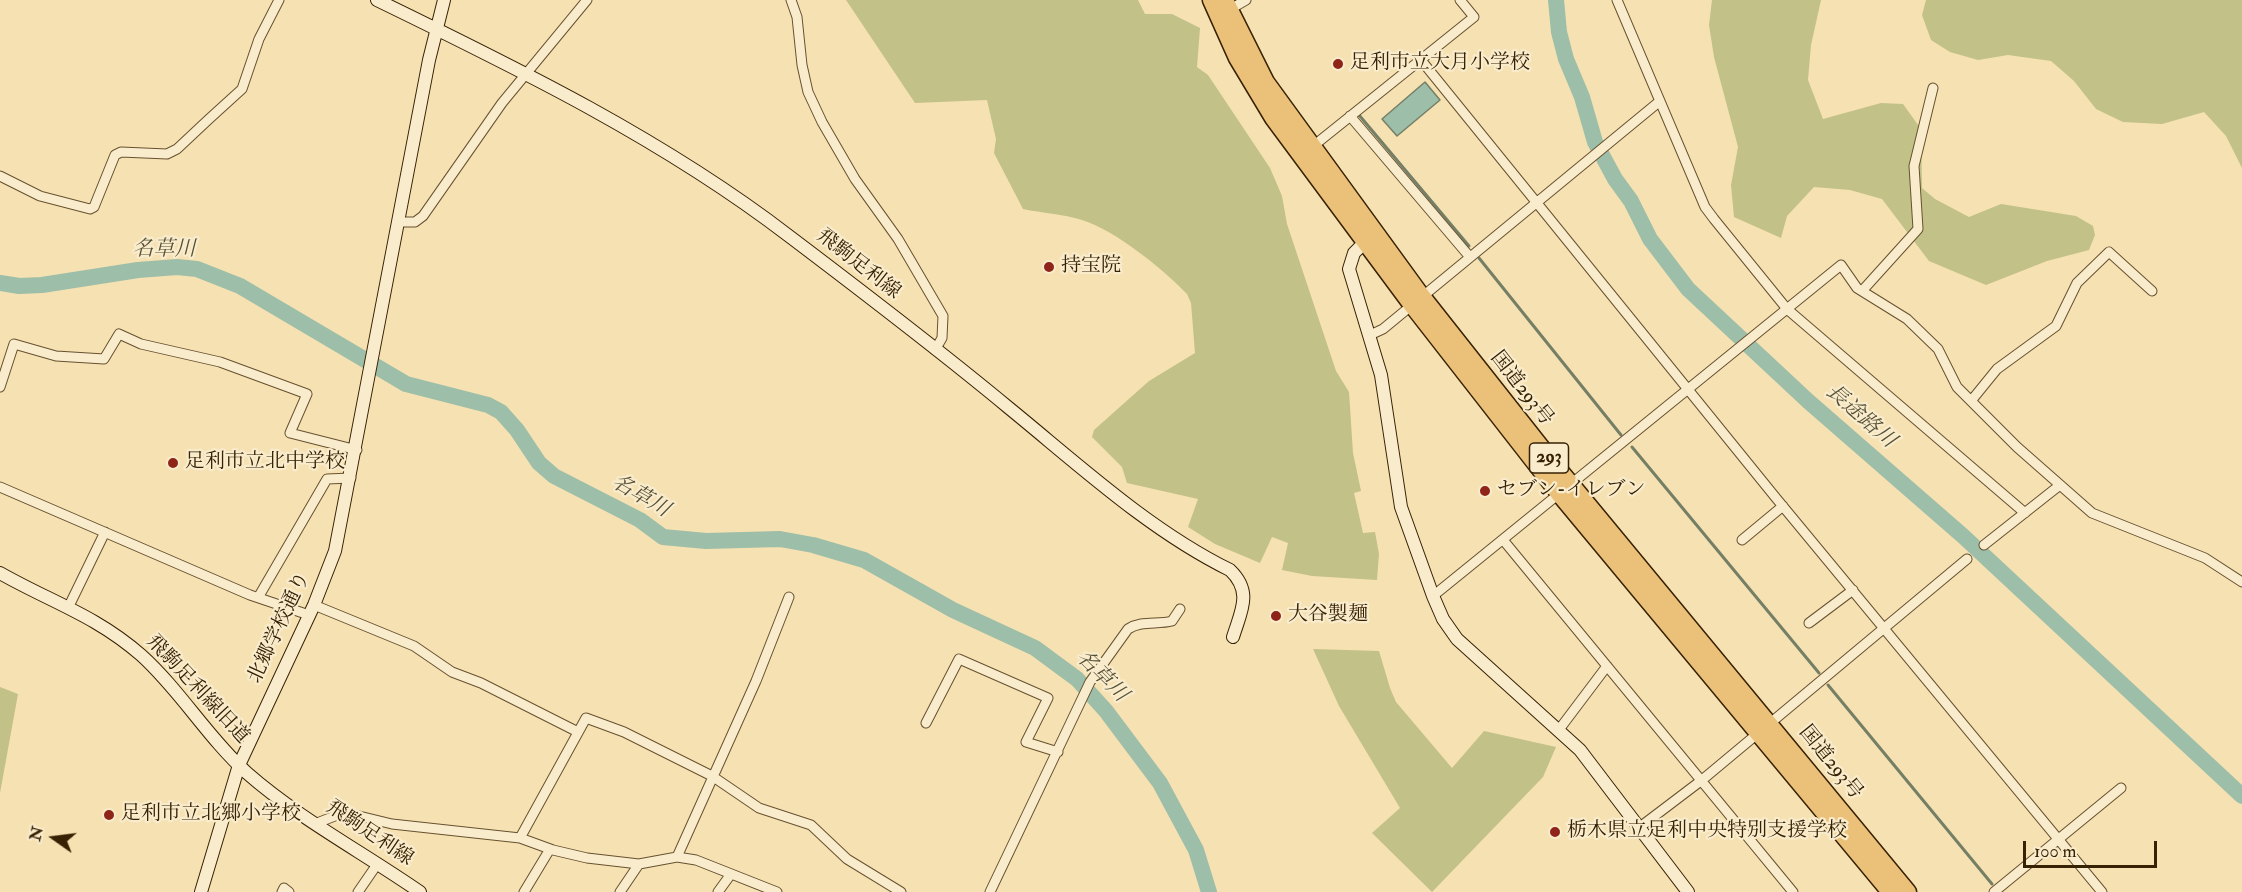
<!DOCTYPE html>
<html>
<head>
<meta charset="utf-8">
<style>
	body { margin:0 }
	#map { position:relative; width:2242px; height:892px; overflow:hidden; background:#f6e1b2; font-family:"IM FELL Double Pica",serif }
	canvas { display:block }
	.north { position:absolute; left:24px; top:808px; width:60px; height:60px; -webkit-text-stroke:4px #f9eccd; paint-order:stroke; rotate:284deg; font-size:16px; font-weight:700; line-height:24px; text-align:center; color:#372103 }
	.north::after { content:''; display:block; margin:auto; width:21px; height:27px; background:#372103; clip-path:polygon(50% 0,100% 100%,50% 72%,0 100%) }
	.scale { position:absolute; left:2023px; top:841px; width:134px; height:27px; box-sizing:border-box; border:3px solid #372103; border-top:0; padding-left:8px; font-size:18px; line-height:21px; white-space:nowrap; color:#372103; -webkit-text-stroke:4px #f9eccd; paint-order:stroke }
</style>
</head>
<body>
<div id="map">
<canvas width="2242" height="892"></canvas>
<div class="north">N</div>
<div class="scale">100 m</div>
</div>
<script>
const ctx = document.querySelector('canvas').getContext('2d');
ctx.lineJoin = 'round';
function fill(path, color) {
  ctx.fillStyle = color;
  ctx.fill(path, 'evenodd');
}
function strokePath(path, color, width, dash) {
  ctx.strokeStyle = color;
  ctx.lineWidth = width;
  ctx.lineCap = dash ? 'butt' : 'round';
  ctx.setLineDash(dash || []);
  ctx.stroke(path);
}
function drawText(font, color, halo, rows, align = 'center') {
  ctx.font = font + ' "IM FELL Double Pica","Noto Serif JP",serif';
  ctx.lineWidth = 4.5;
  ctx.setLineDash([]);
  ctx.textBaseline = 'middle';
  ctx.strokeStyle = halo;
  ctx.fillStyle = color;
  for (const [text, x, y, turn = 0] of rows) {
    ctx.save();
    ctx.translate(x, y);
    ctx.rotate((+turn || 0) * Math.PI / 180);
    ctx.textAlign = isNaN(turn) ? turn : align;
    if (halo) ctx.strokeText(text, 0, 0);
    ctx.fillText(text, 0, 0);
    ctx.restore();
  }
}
fill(new Path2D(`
	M846,0h292l7,14h27l28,14 -3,39 11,8 62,93 12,28 5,28 49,147 13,21 4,61 8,38 -7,2 9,40 12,-1 4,22 -2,26 -65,-4 -30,-6 6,-27 -16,-6 -12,26 -45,-19 -27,-17 10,-28 -71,-16 -5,-16 -30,-30 2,-7 55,-49 46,-28 -4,-50 -4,-9c-24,-25 -72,-64 -105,-74 -19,-6 -40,-7 -59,-11l-29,-56 2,-14 -9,-39 -72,3z
	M1712,0h109l-10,45 -3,35 15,39 58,-16 22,1 18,25 1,59 13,11 34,18 32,-13 75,12 17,10 2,9 -6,15 -42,11 -61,24 -57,-24 -47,-62 -32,-9 -36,-3 -27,29 -6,22 -47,-21 -3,-32 7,-38 -24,-90 -5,-32z
	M1926,0h316v168l-16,-32 -22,-24 -42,12 -39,-2 -27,-13 -22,-28 -23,-20 -43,-6 -30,5 -28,-8 -19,-12 -9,-25z
	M1313,649l66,2 11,37 6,14 56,66 32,-37 72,16 -13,30 -111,115 -60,-59 28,-25 -61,-102z
	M0,687l18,7 -18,99z`), '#c2c188');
const water = new Path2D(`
	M1425,82l15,18 -43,36 -15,-17z`);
fill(water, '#9dbea8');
strokePath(water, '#747f66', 1.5);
strokePath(new Path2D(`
	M1359,115l110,131
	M1479,258l142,177
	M1632,447l187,226
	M1828,685l164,199`), '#747f66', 3);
strokePath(new Path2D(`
	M1556,0l3,32 7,27 16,38 13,45 20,37 16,22 19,38 38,50 120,112 155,135 279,260
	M0,283l19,3 23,-1 96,-15 39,-3 20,2 43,17 166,98 82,21 13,7 16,18 22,33 15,13 86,44 23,17 43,4 74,-2 33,6 51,15 89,50 82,38 42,31 29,32 54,72 36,67 13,42`), '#9dbea8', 16);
const street = new Path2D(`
	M791,0l6,17 5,48 6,27 14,30 33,57 43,60 45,77 -1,22 -7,12
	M1617,0l88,207 9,12 73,90 238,204
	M1227,11l19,-11
	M1421,60l355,438 326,394
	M1350,116l119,140
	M1312,147l162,-130 -14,-17
	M0,176l40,20 50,13 4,-2 21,-52 6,-3 46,2 10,-5 32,-30 33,-30 17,-50 20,-39
	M399,222h16l8,-6 79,-113 85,-103
	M1862,291l56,-62 -4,-63 19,-78
	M1370,335l13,-6 277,-228
	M0,387l14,-43 42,12 48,3 15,-25 22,10 79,18 87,32 -17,39 67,17
	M1971,401l26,-32 59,-43 21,-43 32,-31 43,39
	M0,487l250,108 59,20
	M1742,540l41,-34
	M1504,541l289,351
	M1984,545l76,-60
	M259,596l68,-117 24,-1
	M1433,596l408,-331 16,23 50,31 31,30 19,38 60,60 75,66 113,45 37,24
	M314,605l100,41 38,26 29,11 97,49
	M69,606l36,-74
	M1809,623l44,-33
	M926,723l33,-64 89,39 -22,44 32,10
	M1558,731l49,-65
	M317,823l23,-9 15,1 37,9 128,14 33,12 34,8 52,6 38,-7 19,3 81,32
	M1640,827l62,-47 265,-221
	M520,838l66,-120 38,14 88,44 47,32 52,17 36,34 54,33
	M677,857l79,-176 33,-84
	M282,892l2,-4 5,4
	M358,892l20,-29
	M524,892l26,-43
	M620,892l19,-28
	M718,892l13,-18
	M990,892l100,-210 38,-53c14,-9 29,-4 44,-8l8,-12
	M1994,892l127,-104`);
const secondary = new Path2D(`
	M377,0c142,69 287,140 412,236 74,56 149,113 220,172 70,57 140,122 221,162 23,22 11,41 3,67
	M1365,242l-11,11 -5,16 32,106 20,132 32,89 10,23 14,20 123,111 108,142
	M0,573c51,29 95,42 141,82 39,35 67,83 106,118 51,45 117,80 173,119
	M201,892l38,-127 75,-160 21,-54 94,-491 15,-60`);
const highway = new Path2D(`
	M1211,0l26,58 36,60 138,186 149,191 330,397
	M1225,0l41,82 155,213 131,166 356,431`);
strokePath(street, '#67512f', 11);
strokePath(secondary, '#372103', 14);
strokePath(highway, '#372103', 19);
strokePath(street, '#f9eccd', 9);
strokePath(secondary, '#f9eccd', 12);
strokePath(highway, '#ebc079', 16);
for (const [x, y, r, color] of [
	[1338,64,6,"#8f2418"],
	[1049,267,6,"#8f2418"],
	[173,463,6,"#8f2418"],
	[1485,491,6,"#8f2418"],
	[1276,616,6,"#8f2418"],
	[109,815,6,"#8f2418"],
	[1555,832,6,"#8f2418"]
]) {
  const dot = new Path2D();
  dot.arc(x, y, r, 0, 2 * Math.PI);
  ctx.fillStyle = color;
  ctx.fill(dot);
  strokePath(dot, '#f9eccd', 2);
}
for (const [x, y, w] of [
	[1549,458,39]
]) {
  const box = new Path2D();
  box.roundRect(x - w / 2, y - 15, w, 30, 4.5);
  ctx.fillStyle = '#f9eccd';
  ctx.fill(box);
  strokePath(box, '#372103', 1.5);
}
drawText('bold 18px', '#372103', null, [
	["293",1549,458]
]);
drawText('20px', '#372103', '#f9eccd', [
	["足利市立大月小学校",1350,64],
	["持宝院",1061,267],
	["足利市立北中学校",185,463],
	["セブン-イレブン",1497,491],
	["大谷製麺",1288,616],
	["足利市立北郷小学校",121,815],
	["栃木県立足利中央特別支援学校",1567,832]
], 'left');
drawText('20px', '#372103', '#f9eccd', [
	["飛駒足利線",858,265,38],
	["国道293号",1521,389,52],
	["北郷学校通り",280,628,-65],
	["飛駒足利線旧道",197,690,47],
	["国道293号",1830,763,51],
	["飛駒足利線",369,834,34]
]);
drawText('italic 21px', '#565035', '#f9eccd', [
	["名草川",164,250],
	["長途路川",1860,417,41],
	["名草川",640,497,30],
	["名草川",1101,677,45]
]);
</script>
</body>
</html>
